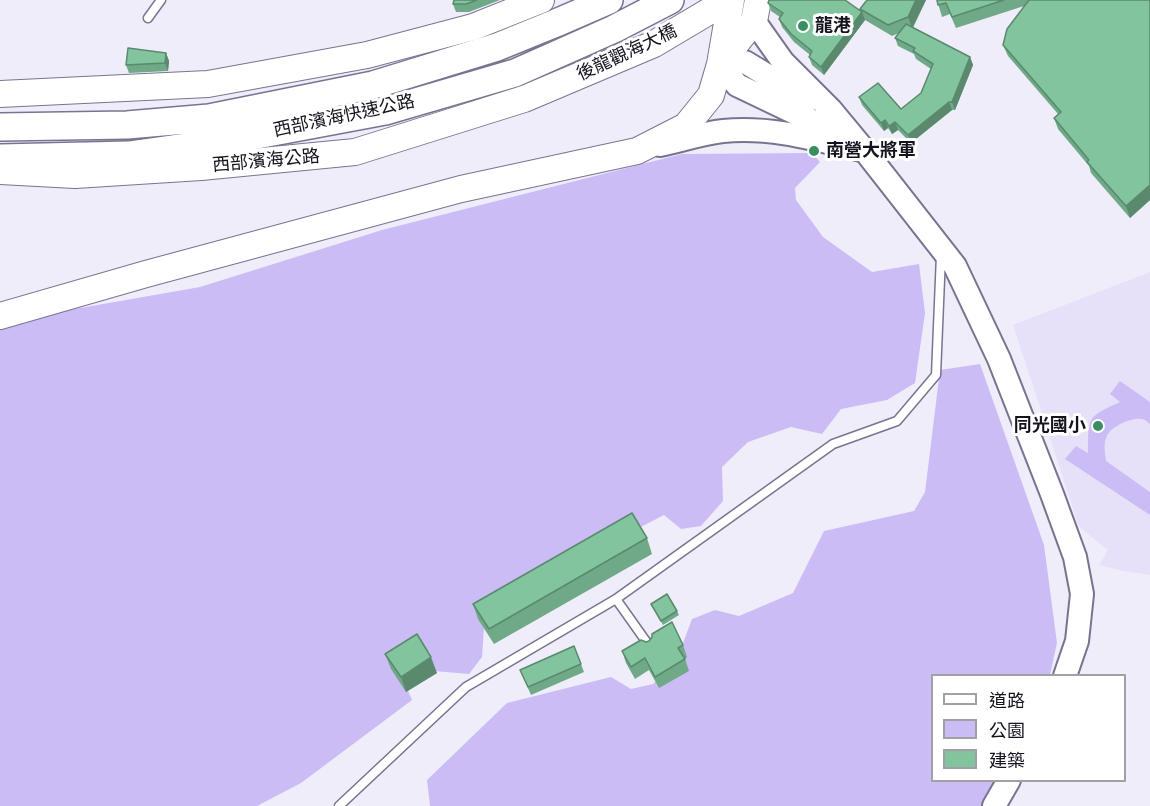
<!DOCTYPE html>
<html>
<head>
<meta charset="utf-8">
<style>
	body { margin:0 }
	#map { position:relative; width:1150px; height:806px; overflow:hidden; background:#f0edfb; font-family:Montserrat,"Noto Sans TC",sans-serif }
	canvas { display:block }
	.legend { position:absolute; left:931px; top:674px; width:195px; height:108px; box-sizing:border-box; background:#fff; border:2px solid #a1a0a5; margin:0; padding:8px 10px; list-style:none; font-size:18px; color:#14121d }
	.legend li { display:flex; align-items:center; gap:12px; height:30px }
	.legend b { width:30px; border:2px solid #a1a0a5 }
</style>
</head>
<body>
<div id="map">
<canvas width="1150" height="806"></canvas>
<ul class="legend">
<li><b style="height:8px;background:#fff"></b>道路</li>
<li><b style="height:16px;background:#cbbcf6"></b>公園</li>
<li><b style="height:16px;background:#81c49d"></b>建築</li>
</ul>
</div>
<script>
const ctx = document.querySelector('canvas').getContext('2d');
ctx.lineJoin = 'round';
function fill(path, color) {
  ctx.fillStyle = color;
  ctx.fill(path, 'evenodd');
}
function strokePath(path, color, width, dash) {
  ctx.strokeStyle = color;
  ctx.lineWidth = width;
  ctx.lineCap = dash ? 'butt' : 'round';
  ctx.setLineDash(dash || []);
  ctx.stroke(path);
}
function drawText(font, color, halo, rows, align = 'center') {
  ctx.font = font + ' Montserrat,"Noto Sans TC",sans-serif';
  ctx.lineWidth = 6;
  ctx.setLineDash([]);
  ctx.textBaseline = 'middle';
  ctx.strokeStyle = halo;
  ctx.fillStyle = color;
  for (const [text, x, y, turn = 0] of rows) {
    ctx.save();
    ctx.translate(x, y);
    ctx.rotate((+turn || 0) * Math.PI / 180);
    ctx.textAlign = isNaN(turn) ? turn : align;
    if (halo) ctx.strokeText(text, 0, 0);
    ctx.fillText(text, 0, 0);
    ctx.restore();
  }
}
fill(new Path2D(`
	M1150,272v303l-27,-4 -24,-6 9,-15 -29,-23 -66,-202z`), '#e6e1f9');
fill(new Path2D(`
	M812,153l8,9 -25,26 1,12 27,37 49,35 47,-8 6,49 -10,70 -28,17 -46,9 -19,25 -31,-7 -43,15 -26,25 1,34 -22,25 -20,3 -17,-14 -145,75 -34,23 -3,44 -13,17 -35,-3 -5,-20 -34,10 17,39 -111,83 -44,23h-257v-476l69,-20 131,-23 182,-57 300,-76z
	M980,364l64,181 13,98 -7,32 -118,1v104l65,1 -16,25h-551l-3,-26 80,-77 104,-26 20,12 22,-5 24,-25 15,-40 23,-9 24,6 54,-23 31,-62 90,-20 11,-19 15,-122z
	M1120,381l30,21v22c-3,-2 -5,-5 -9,-5 -9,-2 -31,8 -34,17 -4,7 -2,17 -1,25l44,31v23l-85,-56 11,-13 12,7c0,-36 -1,-36 32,-51l-10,-8z`), '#cbbcf6');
const service = new Path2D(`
	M148,18l13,-18
	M616,599l34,48
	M339,806l127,-119 150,-88 217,-155 64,-23 39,-46 5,-120`);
const secondary = new Path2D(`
	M754,21l29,41 48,48 34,41 90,115 44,93 53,135 23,63 7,37 -5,47 -12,35
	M720,64l25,-2 38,23 24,16
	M720,64l17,21 73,35 30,17
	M660,145c21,-4 42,-12 63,-14 49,-5 95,9 142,20
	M994,806l15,-26`);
const primary = new Path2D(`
	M722,61l32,-40 4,-21
	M0,94l208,-10 159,-29 106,-28 68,-27
	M0,171l75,4 126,-8 154,-15 169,-53 130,-55 74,-44
	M0,316l146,-42 315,-85 176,-38 49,-25 25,-31 9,-31 11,-64`);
const trunk = new Path2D(`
	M726,1l1,-1
	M0,127l127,-2 82,-7 164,-33 124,-38 59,-24 53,-23
	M0,158l129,-3 85,-12 171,-32 130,-38 99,-44 56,-29`);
strokePath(service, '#7a7390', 11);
strokePath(secondary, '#7a7390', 26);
strokePath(primary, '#7a7390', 28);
strokePath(trunk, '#7a7390', 30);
strokePath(service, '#fff', 8);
strokePath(secondary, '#fff', 22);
strokePath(primary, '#fff', 26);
strokePath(trunk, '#fff', 27);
fill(new Path2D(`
	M454,0h46l-31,12h-13l-3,-8z
	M926,0l-13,28 57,29 3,8 -18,45h-3l-41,33 -13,-13 -6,4 -4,-6 -4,3 -22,-26 -3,-8 42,12 20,-16 10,-24 -15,-10 -2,-5 -16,-8 -3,-8 4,-5 -7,3 -27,-16 -41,55 -12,-10 -3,-8 1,-2 -16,-13 -12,-15 -3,-8 1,-2 -9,-6 -3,-8 94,9 -2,-3z
	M937,0h213v200l-20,18 -39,-45 -2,-7 -31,-37 -4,-11 4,-4 -50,-58 -5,-11 21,-39 -68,22 -6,-14 -8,3z
	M166,53l3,8 -1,10 -39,2 -3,-8z
	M647,538l5,16 -158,90 -16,-25 -5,-15z
	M651,604l26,7 2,4 -16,10z
	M646,642l37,3 4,12 -2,2 4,12 -30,17 -10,-18 -14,9 -9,-16 -4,-12z
	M574,646l10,26 -53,23 -11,-25z
	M385,654l52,19 -31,19 -15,-23z`), '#6fa987');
fill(new Path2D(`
	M916,0h10l-14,28 -4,-11z
	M862,12l3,8 -41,55 -3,-8z
	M166,53l3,8 -1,10 -3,-8z
	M970,57l3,8 -18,45 -3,-8z
	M949,102l3,8 -41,33 -3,-8z
	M885,120l3,8 -4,3 -3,-8z
	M895,122l3,8 -6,4 -3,-8z
	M1150,185v15l-20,18 -4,-12z
	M431,657l6,16 -31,19 -5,-15z`), '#5a896e');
const building = new Path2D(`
	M454,0h23l-11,4h-13z
	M769,0h76l17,12 -41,55 -12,-10 3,-6 -21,-17 -12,-15 4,-6 -15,-10z
	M867,0h49l-8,17 -20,8 -28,-16z
	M937,0h67l-52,17 -6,-14 -8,2z
	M1029,0h121v185l-24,21 -39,-44 2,-2 -35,-42 7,-6 -58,-67 4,-16z
	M906,24l64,33 -18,45h-3l-41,33 -13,-13 -6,4 -4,-6 -4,3 -22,-26 19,-14 23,26 20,-16 12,-29 -20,-13 2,-3 -20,-10z
	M128,48l38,5 -1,10 -39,2z
	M632,513l15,25 -158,91 -16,-25z
	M667,594l10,17 -16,10 -10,-17z
	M672,622l11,23 -5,3 7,11 -30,18 -10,-19 -14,9 -9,-16 19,-11 5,2 3,-1 3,-4v-3z
	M417,634l14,23 -30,20 -16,-23z
	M574,646l7,18 -53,23 -8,-17z`);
fill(building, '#81c49d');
strokePath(building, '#5a896e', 1.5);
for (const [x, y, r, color] of [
	[803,26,6,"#398f63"],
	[814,151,6,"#398f63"],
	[1098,426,6,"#398f63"]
]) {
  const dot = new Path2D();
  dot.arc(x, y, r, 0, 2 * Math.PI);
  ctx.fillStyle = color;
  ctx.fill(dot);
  strokePath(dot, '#fff', 2);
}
drawText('bold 18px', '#14121d', '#fff', [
	["龍港",815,26],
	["南營大將軍",826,151],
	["同光國小",1086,426,"right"]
], 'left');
drawText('18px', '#14121d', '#fff', [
	["後龍觀海大橋",627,53,-25],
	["西部濱海快速公路",344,116,-12],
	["西部濱海公路",266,161,-5]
]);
</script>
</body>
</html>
